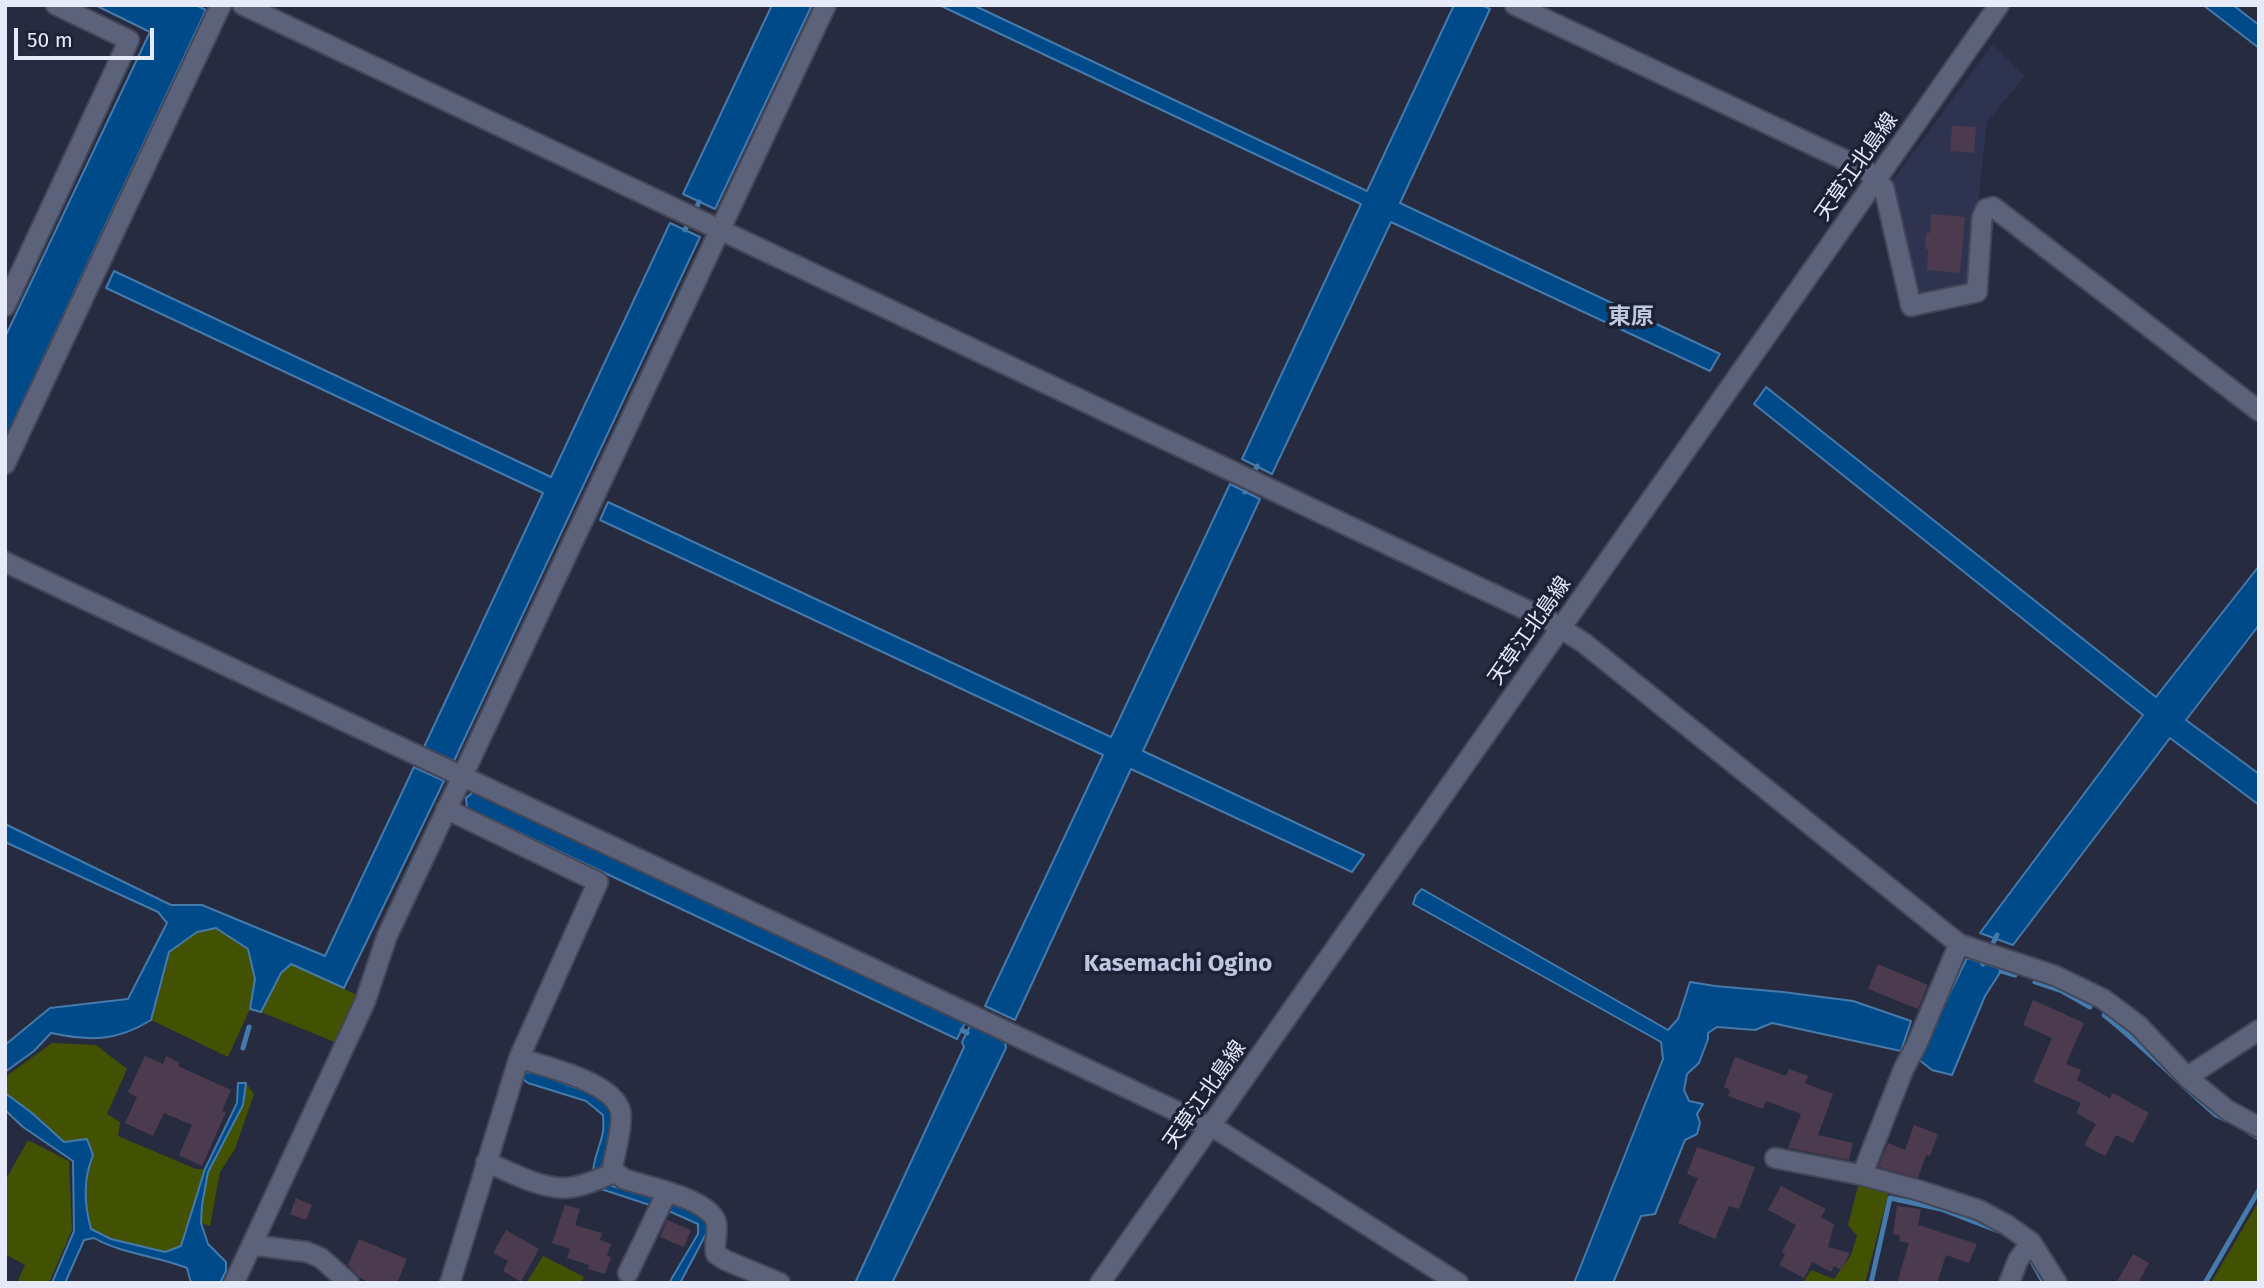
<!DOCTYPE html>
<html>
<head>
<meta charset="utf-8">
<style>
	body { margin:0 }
	#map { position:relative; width:2264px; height:1288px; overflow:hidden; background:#262b40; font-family:"Fira Sans",sans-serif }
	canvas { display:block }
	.frame { position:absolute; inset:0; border:7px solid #e7ebf9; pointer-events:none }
	.scale { position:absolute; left:14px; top:28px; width:140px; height:32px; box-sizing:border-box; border:4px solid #e7ebf9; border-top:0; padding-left:9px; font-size:21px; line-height:24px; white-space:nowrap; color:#e7ebf9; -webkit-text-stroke:5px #1c2135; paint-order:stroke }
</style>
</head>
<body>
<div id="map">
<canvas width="2264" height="1288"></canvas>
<div class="frame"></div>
<div class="scale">50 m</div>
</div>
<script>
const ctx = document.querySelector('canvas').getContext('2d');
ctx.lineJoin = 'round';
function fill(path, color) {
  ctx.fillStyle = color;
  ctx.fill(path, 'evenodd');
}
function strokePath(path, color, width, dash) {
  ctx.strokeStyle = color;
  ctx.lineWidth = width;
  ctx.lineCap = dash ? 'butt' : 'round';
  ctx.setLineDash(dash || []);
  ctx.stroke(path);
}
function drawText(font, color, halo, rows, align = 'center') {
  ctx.font = font + ' "Fira Sans","Noto Sans JP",sans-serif';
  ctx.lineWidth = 7;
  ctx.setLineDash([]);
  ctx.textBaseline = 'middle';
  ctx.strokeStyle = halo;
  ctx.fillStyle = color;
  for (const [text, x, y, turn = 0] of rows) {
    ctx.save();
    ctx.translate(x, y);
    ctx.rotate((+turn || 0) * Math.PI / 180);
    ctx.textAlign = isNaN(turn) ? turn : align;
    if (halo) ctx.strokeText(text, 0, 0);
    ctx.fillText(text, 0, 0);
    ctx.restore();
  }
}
fill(new Path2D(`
	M1992,45l33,31 -38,46 -7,63 -8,103 -56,12 -27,-114z`), '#2e344f');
fill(new Path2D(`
	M216,928l32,21 7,30 -5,30 -22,48 -77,-37 18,-68 29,-20z
	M291,964l68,32 -22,47 -76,-31 20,-39z
	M52,1043l44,2 31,24 -20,45 13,8 -2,14 78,33h9l-24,78 -16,5 -54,-13 -20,-10c-6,-26 -8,-49 2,-74l-29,-13 -32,-29 -27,-20v-16z
	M246,1083l8,11 -19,55 -15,23 -10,54 -9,-3 1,-18 6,-33 35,-67z
	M28,1140l41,21 3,69 -23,53h-32l8,-18 -20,-11v-73z
	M1859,1183l30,9 -24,91h-62l8,-13 23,9 17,-24 6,-19 -9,-11z
	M2259,1201v82h-48z
	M543,1256l41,21 -3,6 -54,-1z`), '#435103');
const water = new Path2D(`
	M95,5h101l10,5 -201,430v-103l145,-305z
	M772,5h40l-97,204 -32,-15z
	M939,5h34l394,186 87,-186h28l8,4 -90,194 320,151 -10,17 -319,-149 -119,252 -30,-15 119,-255z
	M2203,5h30l26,20v23z
	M670,223l30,14 -246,524 -30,-14 119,-254 -437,-205 8,-17 437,206z
	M1766,387l390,310 103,-131v59l-73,95 73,54v31l-89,-67 -157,207 -33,-12 163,-218 -389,-311z
	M1230,484l30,15 -117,252 221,104 -12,17 -221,-103 -116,251 -30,-14 118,-251 -503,-235 8,-18 503,235z
	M414,767l30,14 -100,207 -53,-24 -10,9 -20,39 -11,-3 5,-30 -7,-30 -32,-21 -19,4 -28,20 -18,68c-35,22 -62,21 -100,13l-17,18 -29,21v-27l45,-37 78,-9 39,-76 -9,-11 -153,-70v-18l166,81h31l123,51z
	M473,792l493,229 -9,18 -490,-231 -1,-10z
	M1422,889l246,141 10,-11 12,-37 25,4 68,6 70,9 58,20 -10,30 -129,-28 -17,7 -38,-3 -9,6v6l-9,24 -12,11 -3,16 5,11 14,3 -6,10 3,9 -3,11 -12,6 -30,74 -14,2 -28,67h-39l89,-224 -2,-17 -248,-138 3,-9z
	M1967,958l34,11v2l-16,25 -33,79 -20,-5 -14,-11z
	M971,1024l34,17 1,7 -114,235h-37l109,-236 -2,-5z
	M525,1072c14,1 29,8 43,13 51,17 54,34 33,83l8,17 75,22 23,15 -1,12 -26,49h-11l29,-49v-10l-27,-12 -70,-23c-17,-15 -1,-39 2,-57 1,-6 0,-12 0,-17l-17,-14 -58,-18 -6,-5z
	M238,1083h8l-3,22 -35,67 -6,33 -1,18 7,21 18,18v9l-6,12h-29l-4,-15c-30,-12 -65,-14 -93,-30l-10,2 -19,43h-13l22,-52 -1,-70 -50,-34 -18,-17v-17l27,20 32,29 23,-3 6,16c-10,25 -9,48 -2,74l20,10 54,13 16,-6 24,-77 32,-66z`);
fill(water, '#004a89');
strokePath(water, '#457aab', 2);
strokePath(new Path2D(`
	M685,230l14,-28
	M1245,492l12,-26
	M1983,964l14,-29
	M2001,971l14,4
	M2035,982l27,9 28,16
	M2104,1015c39,31 74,67 112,100l10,5
	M962,1030l5,3
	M243,1048l6,-21
	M2247,1131l12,7
	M2031,1260l13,23
	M1871,1283l19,-85 51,11 60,23
	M2205,1283l54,-93`), '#457aab', 5);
fill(new Path2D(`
	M1952,126l24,1 -2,26 -24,-2z
	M1931,214l34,3 -5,56 -33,-3 1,-21h-3l1,-16h4z
	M1878,964l50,21 -10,24 -50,-20z
	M2033,1000l51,23 -18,41 15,6 -4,10 33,18 3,-5 36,20 -16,30 -17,-8 -11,21 -21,-11 12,-21 -20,-11 5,-10 -48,-21 19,-44 -29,-13z
	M145,1056l18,8 3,-8 14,7 -2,3 53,24 -9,21 4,1 -24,54 -23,-11 13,-30 -28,-12 -11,23 -28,-13 12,-26 -9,-5z
	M1735,1057l51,19 3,-7 19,7 -3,7 28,11 -15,41 35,8 -4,17 -61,-12 13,-34 -35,-13 -3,8 -35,-13 2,-6 -6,-3z
	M1914,1125l24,9 -8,22 -4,-1 -8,23 -40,-11 10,-24 17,7z
	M1697,1147l58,20 -16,42 -10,-3 -14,33 -37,-16 20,-45 -11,-4z
	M1781,1186l45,23 -5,8 13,7 -6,23 22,6 -9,17 -7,-4 -3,6 -19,-10 -8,16 -25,-13 6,-11 -3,-2 14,-27 -28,-15z
	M296,1198l16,7 -6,15 -16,-6z
	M565,1205l15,4 -5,16 27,8 -2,7 11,4 -4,12 4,1 -6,17 -17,-5 1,-4 -22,-7 3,-9 -18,-6z
	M1897,1206l24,3 -3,16 59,19 -8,19 -23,-8 -9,28h-40l12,-40 -10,-2 1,-6 -7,-1z
	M667,1220l24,10 -7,17 -24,-10z
	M506,1230l33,19 -18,33 -18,-11 5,-10 -15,-8z
	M359,1239l48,20 -10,24h-26l-11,-5 -12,-13z
	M2133,1254l16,9 -11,20h-22z`), '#4c3b4e');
const minor = new Path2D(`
	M243,5l1305,615 36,23 375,301 97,32 47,23 35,26 49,52 40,33 32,17
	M1515,5l351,165 18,18 27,118 66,-14 5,-74 4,-9 7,-2 266,204
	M5,306l124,-266 -73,-35
	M5,464l216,-459
	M5,562l1216,570 237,151
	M446,809l152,73 -79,176 -69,225
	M519,1058c26,9 103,25 102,59 0,15 -5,32 -8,48l2,7 9,7c21,7 86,20 92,43 3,10 -3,21 0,32l9,6 55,23
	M2187,1077l72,-47
	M1775,1158l87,17 59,16 58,19 28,15 24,17 26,41
	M486,1162c25,10 50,25 77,26 17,0 37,-9 52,-16
	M1862,1175l42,-107 12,-22 43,-102
	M252,1245l55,7 14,6 28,25
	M628,1273l39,-81
	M234,1283l131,-281 22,-66 439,-931
	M2009,1283l9,-23 13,-18`);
const tertiary = new Path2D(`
	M1100,1283l899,-1278`);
strokePath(minor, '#434759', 23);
strokePath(tertiary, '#434759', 23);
strokePath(minor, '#5b6279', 19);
strokePath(tertiary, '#5b6279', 19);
drawText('21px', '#e7ebf9', '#1c2135', [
	["天草江北島線",1857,167,-55],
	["天草江北島線",1530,631,-55],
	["天草江北島線",1205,1095,-55]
]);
drawText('bold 23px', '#bec6e0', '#1c2135', [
	["東原",1631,318]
]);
drawText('bold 24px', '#bec6e0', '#1c2135', [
	["Kasemachi Ogino",1178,964]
]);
</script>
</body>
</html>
